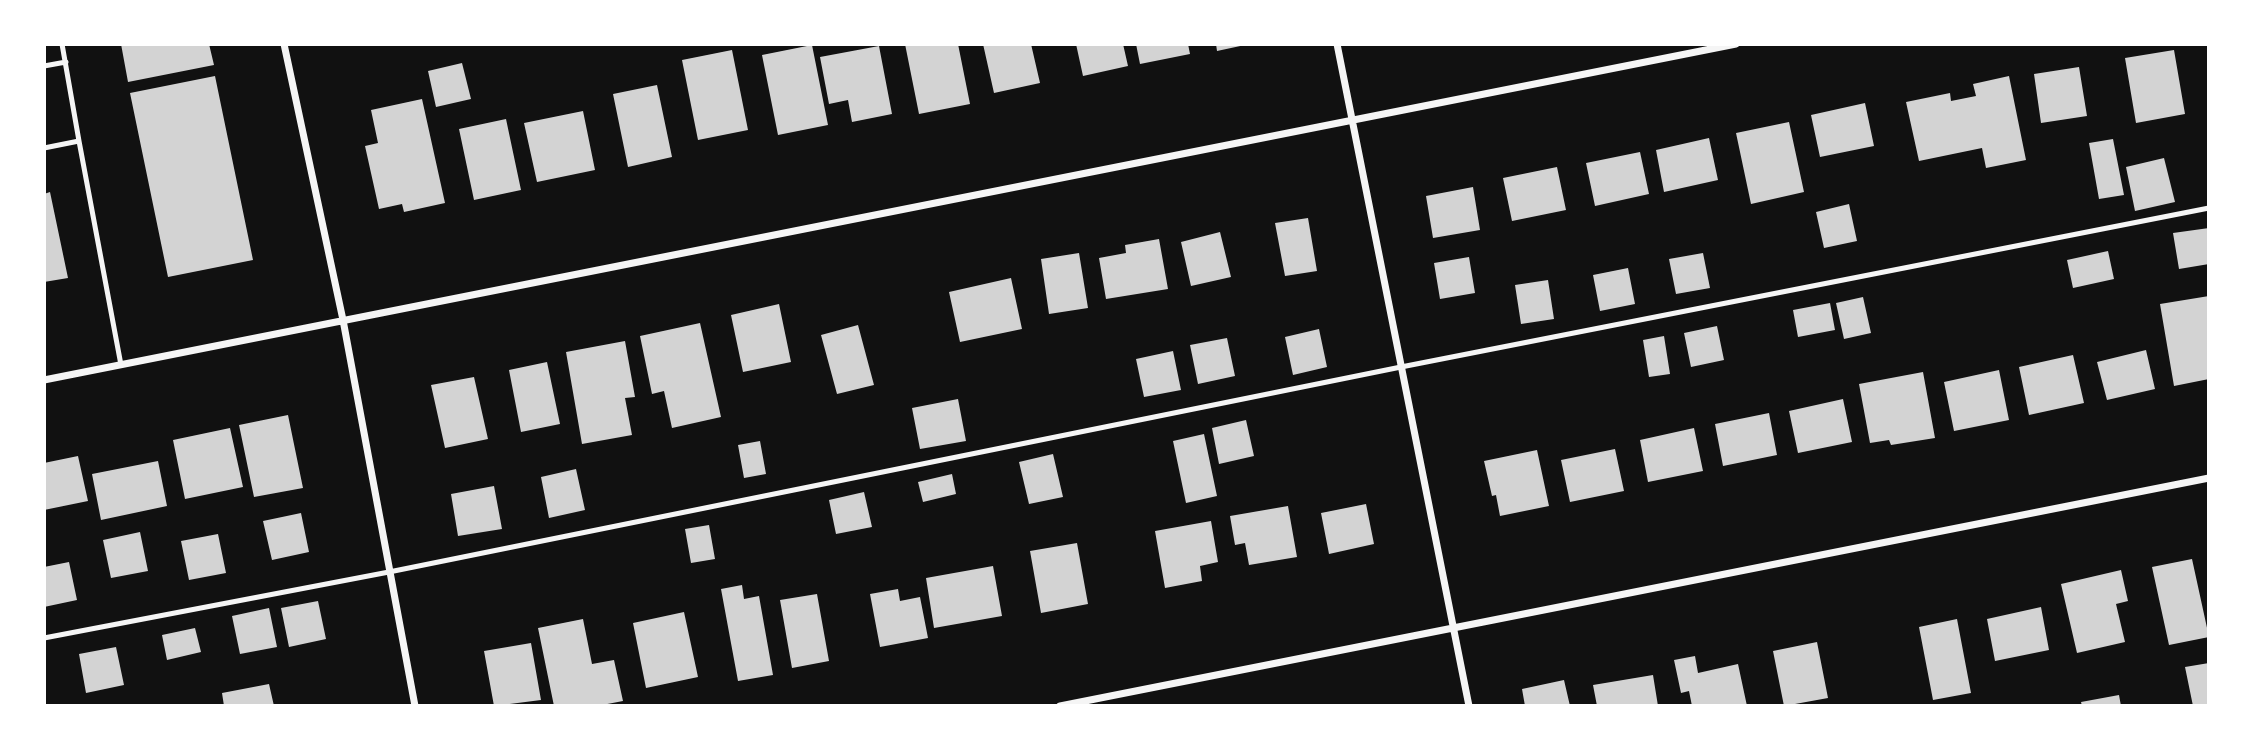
<!DOCTYPE html>
<html>
<head>
<meta charset="utf-8">
<style>
	body { margin:0 }
	#map { position:relative; width:2253px; height:750px; overflow:hidden; background:#111; font-family:"Roboto Condensed",sans-serif }
	canvas { display:block }
	.frame { position:absolute; inset:0; border:46px solid #fff; pointer-events:none }
</style>
</head>
<body>
<div id="map">
<canvas width="2253" height="750"></canvas>
<div class="frame"></div>
</div>
<script>
const ctx = document.querySelector('canvas').getContext('2d');
ctx.lineJoin = 'round';
function fill(path, color) {
  ctx.fillStyle = color;
  ctx.fill(path, 'evenodd');
}
function strokePath(path, color, width, dash) {
  ctx.strokeStyle = color;
  ctx.lineWidth = width;
  ctx.lineCap = dash ? 'butt' : 'round';
  ctx.setLineDash(dash || []);
  ctx.stroke(path);
}
fill(new Path2D(`
	M121,44h88l5,21 -86,17z
	M905,44h53l12,60 -51,10z
	M983,44h48l9,39 -46,10z
	M1076,44h47l5,22 -45,10z
	M1136,44h52l2,10 -50,10z
	M1216,44h29v1l-28,6z
	M812,45l16,80 -50,10 -16,-80z
	M879,46l13,68 -40,8 -4,-22 -19,4 -9,-47z
	M732,50l16,80 -50,10 -16,-80z
	M2174,50l11,64 -49,9 -11,-65z
	M462,63l9,36 -35,8 -8,-36z
	M2079,67l8,49 -46,7 -7,-49z
	M215,76l38,184 -85,17 -38,-184z
	M2009,76l17,84 -40,8 -4,-20 -63,13 -13,-59 44,-9 1,8 25,-5 -3,-12z
	M657,85l15,72 -44,10 -15,-73z
	M422,99l23,104 -41,9 -2,-8 -23,5 -14,-63 13,-3 -7,-33z
	M1865,103l9,43 -54,11 -9,-42z
	M583,111l12,59 -58,12 -13,-59z
	M506,119l15,71 -47,10 -15,-71z
	M1789,122l15,70 -53,12 -15,-71z
	M1709,138l9,42 -54,12 -8,-42z
	M2113,139l11,56 -25,4 -10,-56z
	M1640,152l9,42 -54,12 -9,-43z
	M2164,158l11,44 -40,9 -9,-44z
	M1557,167l9,43 -54,11 -9,-43z
	M1473,187l7,43 -47,8 -7,-42z
	M50,192l18,86 -24,4v-88z
	M1849,204l8,37 -33,7 -8,-36z
	M1308,218l9,53 -32,5 -10,-53z
	M2209,228v36l-30,5 -6,-36z
	M1220,232l11,45 -40,9 -10,-44z
	M1159,239l9,50 -62,10 -7,-41 27,-5 -1,-8z
	M2108,251l6,28 -41,9 -6,-28z
	M1079,253l9,55 -39,6 -8,-55z
	M1703,253l7,35 -34,6 -7,-35z
	M1469,257l6,36 -35,6 -6,-36z
	M1628,268l7,36 -35,7 -7,-36z
	M1011,278l11,51 -62,13 -11,-50z
	M1548,280l6,39 -33,5 -6,-39z
	M2209,296v83l-35,7 -14,-82z
	M1863,297l8,36 -27,6 -8,-36z
	M1830,303l5,27 -37,7 -5,-27z
	M779,304l12,58 -48,10 -12,-57z
	M700,323l21,94 -49,11 -8,-37 -12,3 -12,-58z
	M858,325l16,60 -37,9 -16,-59z
	M1717,326l7,34 -33,7 -7,-34z
	M1319,329l8,38 -34,8 -8,-38z
	M1664,336l6,38 -21,3 -6,-37z
	M1227,338l8,38 -37,8 -8,-39z
	M625,341l10,56 -10,1 7,37 -50,9 -16,-92z
	M2146,350l9,39 -48,11 -10,-38z
	M1173,351l8,39 -37,7 -8,-38z
	M2073,355l11,48 -55,12 -10,-48z
	M547,362l13,62 -39,8 -12,-62z
	M1999,370l10,50 -55,11 -10,-49z
	M1923,372l12,66 -44,7 -2,-5 -19,3 -11,-59z
	M474,377l14,62 -43,9 -14,-63z
	M958,399l8,42 -46,8 -8,-41z
	M1843,399l9,43 -54,11 -9,-42z
	M1769,413l8,42 -54,11 -8,-42z
	M288,415l15,73 -49,9 -15,-72z
	M1246,420l8,36 -35,8 -7,-36z
	M230,428l13,59 -58,12 -12,-59z
	M1694,428l9,43 -55,11 -8,-42z
	M1204,434l13,62 -31,7 -13,-62z
	M760,441l6,33 -22,4 -6,-33z
	M1615,449l9,42 -54,11 -9,-42z
	M1537,450l12,56 -49,10 -4,-21 -4,1 -8,-35z
	M1053,454l10,43 -34,7 -10,-42z
	M78,456l10,45 -44,9v-47z
	M158,461l9,45 -66,14 -9,-46z
	M576,469l9,41 -36,8 -8,-41z
	M952,474l4,20 -33,8 -5,-20z
	M494,486l8,43 -44,7 -7,-42z
	M864,492l8,35 -36,7 -7,-34z
	M1366,504l8,40 -45,10 -8,-41z
	M1288,506l9,51 -48,8 -4,-22 -10,2 -5,-29z
	M301,513l8,39 -37,8 -9,-39z
	M1211,521l7,41 -18,4 2,15 -37,7 -10,-57z
	M709,525l6,34 -24,4 -6,-34z
	M140,532l8,39 -37,7 -8,-38z
	M218,534l8,39 -37,7 -8,-39z
	M1077,543l11,61 -47,9 -11,-62z
	M2192,559l17,78 -40,8 -17,-78z
	M69,562l8,38 -33,7v-40z
	M993,566l9,50 -68,12 -8,-50z
	M2121,570l7,31 -12,3 9,38 -48,11 -16,-69z
	M742,585l2,14 15,-3 14,79 -35,6 -17,-92z
	M898,589l2,12 20,-4 8,41 -48,9 -10,-53z
	M817,594l12,67 -37,7 -12,-68z
	M318,601l8,38 -37,8 -8,-39z
	M2041,607l8,43 -54,11 -8,-42z
	M269,608l8,39 -37,7 -8,-38z
	M684,612l14,65 -52,11 -13,-65z
	M583,619l9,45 22,-4 9,41 -26,5h-43l-16,-78z
	M1957,619l14,74 -38,7 -14,-73z
	M195,628l6,24 -34,8 -5,-25z
	M1817,642l11,56 -44,8 -11,-55z
	M531,643l10,57 -47,6 -10,-55z
	M116,647l8,38 -38,8 -7,-39z
	M1695,656l3,17 40,-9 9,42h-55l-3,-15 -8,2 -7,-33z
	M2209,663v43h-16l-8,-39z
	M1653,675l5,31h-61l-4,-21z
	M1564,680l6,26h-45l-3,-17z
	M269,684l5,22h-50l-2,-13z
	M2119,695l2,11h-39l-1,-4z`), '#d3d3d3');
strokePath(new Path2D(`
	M44,66l22,-4
	M79,141l42,224
	M44,148l35,-7 -17,-97
	M44,638l345,-66 1012,-205 808,-159`), '#f5f5f5', 5);
strokePath(new Path2D(`
	M284,44l59,276 72,386
	M1337,44l132,662
	M44,380l1692,-336
	M1060,706l1149,-228`), '#f5f5f5', 7);
</script>
</body>
</html>
